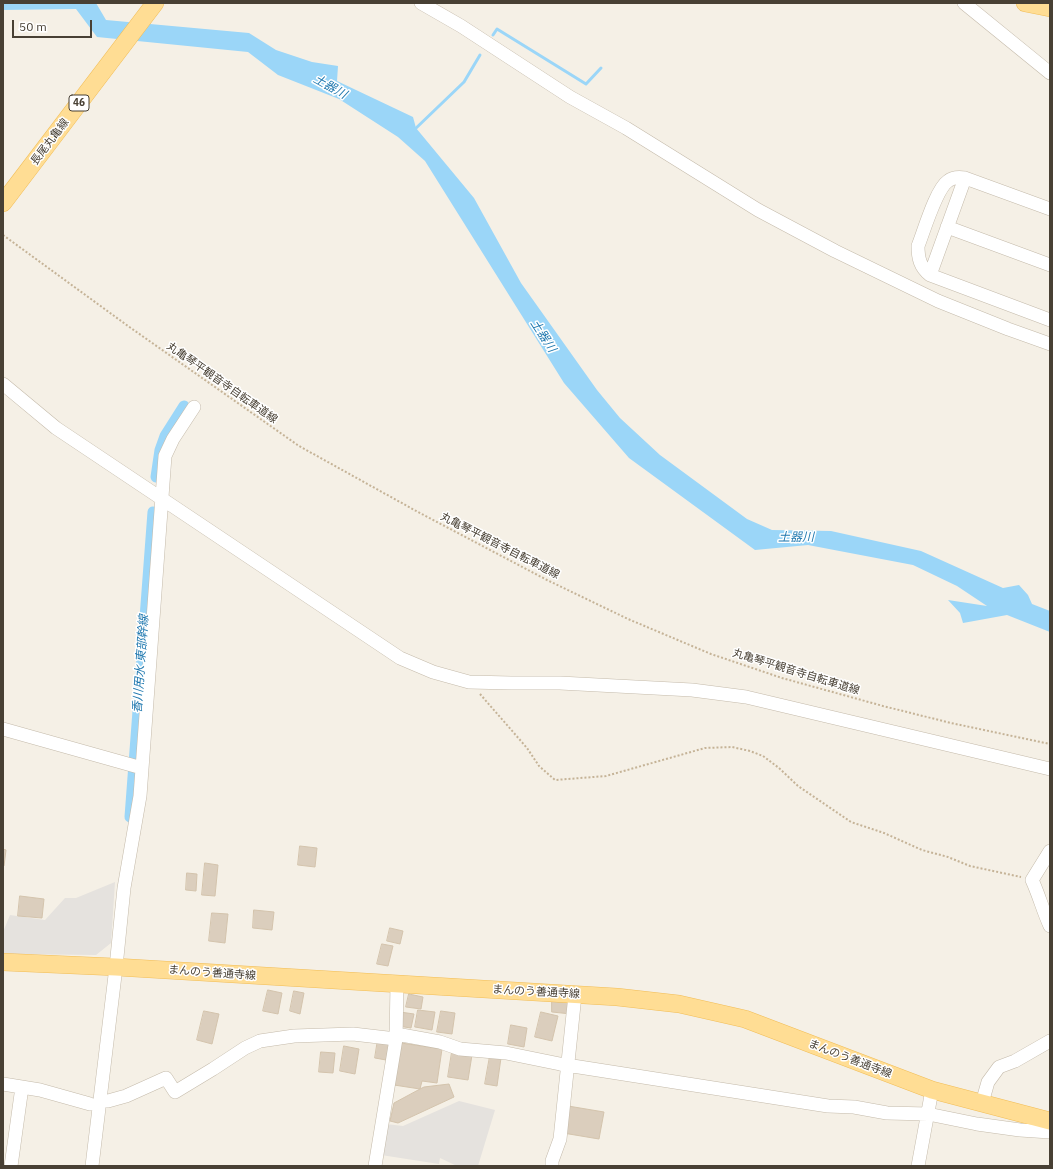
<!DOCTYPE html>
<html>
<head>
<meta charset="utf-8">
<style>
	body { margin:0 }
	#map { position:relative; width:1053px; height:1169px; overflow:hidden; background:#f5f0e6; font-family:"IBM Plex Sans",sans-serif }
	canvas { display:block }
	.frame { position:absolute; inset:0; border:4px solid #484034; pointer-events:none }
	.scale { position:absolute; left:12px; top:20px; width:80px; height:18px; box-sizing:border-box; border:2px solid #484034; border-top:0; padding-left:5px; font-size:12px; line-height:14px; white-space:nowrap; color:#484034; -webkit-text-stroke:3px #fff; paint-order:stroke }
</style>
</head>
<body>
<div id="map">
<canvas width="1053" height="1169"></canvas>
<div class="frame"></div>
<div class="scale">50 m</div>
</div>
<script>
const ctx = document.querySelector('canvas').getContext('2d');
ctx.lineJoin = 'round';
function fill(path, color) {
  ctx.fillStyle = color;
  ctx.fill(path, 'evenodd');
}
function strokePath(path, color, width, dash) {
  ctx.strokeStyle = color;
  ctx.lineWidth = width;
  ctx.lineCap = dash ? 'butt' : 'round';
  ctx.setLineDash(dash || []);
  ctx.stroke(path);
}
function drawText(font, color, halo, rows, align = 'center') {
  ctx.font = font + ' "IBM Plex Sans","Noto Sans JP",sans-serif';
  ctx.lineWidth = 3;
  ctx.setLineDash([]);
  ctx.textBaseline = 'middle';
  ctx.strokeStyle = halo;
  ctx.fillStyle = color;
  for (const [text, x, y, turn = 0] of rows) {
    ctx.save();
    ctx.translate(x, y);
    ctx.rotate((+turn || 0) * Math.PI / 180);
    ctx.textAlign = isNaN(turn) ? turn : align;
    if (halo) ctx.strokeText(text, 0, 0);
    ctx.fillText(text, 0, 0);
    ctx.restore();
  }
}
fill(new Path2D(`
	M115,882l-4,61 -15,12 -93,-1v-22l7,-17 35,5 20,-22h11z
	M459,1101l36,9 -17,56h-21l-17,-8 -1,6 -58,-9 5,-31 17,2z`), '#e5e2de');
fill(new Path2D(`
	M3,3h93l10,17 143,13 27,17 36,12 26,4 -1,15 76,36 3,11 58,70 47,85 76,107 23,28 40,37 87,64 25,11 59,1 90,20 82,37 16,-3 9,10 4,9 18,7v21l-43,-17 -44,8 -3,-10 -12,-13 39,6 -30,-20 -44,-21 -105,-20 -53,5 -126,-92 -65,-75 -139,-222 -27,-24 -59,-38 -61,-24 -30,-23 -151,-15 -21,-28 -73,1z`), '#9bd6f8');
strokePath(new Path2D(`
	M493,35l4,-6 89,55 15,-16
	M414,130l50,-48 16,-27`), '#9bd6f8', 3);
strokePath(new Path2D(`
	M156,477l4,-27 5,-14 19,-30
	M130,817l23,-305`), '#9bd6f8', 11);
const building = new Path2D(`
	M300,846l17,2 -2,19 -17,-2z
	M3,849l3,1 -2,16h-1z
	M205,863l13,2 -3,31 -13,-1z
	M187,873l10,1 -1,17 -10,-1z
	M20,896l24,3 -2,19 -24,-2z
	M254,910l20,2 -2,18 -19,-2z
	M212,913l16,1 -3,29 -16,-2z
	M390,928l13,3 -3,13 -13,-3z
	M382,944l11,2 -5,20 -11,-2z
	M268,990l14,3 -4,21 -15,-3z
	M294,991l10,2 -4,21 -10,-3z
	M409,994l14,3 -2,12 -15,-2z
	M552,1001l20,2 -1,11 -19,-2z
	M418,1010l17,2 -3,18 -17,-3z
	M204,1011l15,3 -7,30 -15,-4z
	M441,1011l14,2 -3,21 -15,-2z
	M400,1012l14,2 -3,14 -13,-2z
	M541,1012l17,4 -6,25 -17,-4z
	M511,1025l16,3 -3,19 -16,-3z
	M378,1039l12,2 -4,19 -11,-2z
	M401,1043l41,6 -5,34 -15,-2 -2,8 4,-2 25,-3 5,13 -56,26 -8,-2 4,-18 26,-14 -26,-4z
	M344,1046l15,3 -4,25 -15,-3z
	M321,1052l14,1 -2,20 -14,-1z
	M452,1052l20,3 -4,25 -20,-3z
	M490,1056l11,2 -4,28 -12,-2z
	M568,1106l36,6 -5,27 -36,-6z`);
fill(building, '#dbcebd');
strokePath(building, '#d3c3ac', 1);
const minor = new Path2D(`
	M421,3l40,23 109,71 56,31 132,82 77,41 103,50 70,28 42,15
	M964,3l86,70
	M1050,209l-85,-31c-6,-1 -12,-1 -17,3 -12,8 -24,50 -30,65 0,12 2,21 12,29l120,45
	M947,227l103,38
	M930,275l35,-97
	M3,384l53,44 344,230 33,14 36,10 42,1h49l132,7 54,7 304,72
	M3,729l139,39
	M1050,851l-18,29c7,15 11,31 18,46
	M396,1034l44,8 20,7 46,4 54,11 268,42 26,1 33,6 41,1 49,10 43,6 30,2
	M3,1084l37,6 50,14
	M108,1101l18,-5 40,-18 9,14 38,-23 32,-21 15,-7 34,-5 59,-2 43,5
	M982,1103l6,-21 11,-15 16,-6 35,-20
	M11,1166l11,-79
	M92,1166l24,-199 8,-79 16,-92 25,-340 8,-17 21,-32
	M375,1166l21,-127 1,-55
	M552,1166v-5l8,-22 15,-144
	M918,1166l14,-76`);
const major = new Path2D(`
	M1025,3l25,5
	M3,203l152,-200
	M3,962l113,5 501,30 62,7 66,15 187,71 118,31`);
strokePath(minor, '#c4baaa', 14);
strokePath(major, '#f1bd57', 18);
strokePath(new Path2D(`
	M3,235l125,91 171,120 119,66 129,68 81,39 83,35 71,24 101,28 68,17 99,21
	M480,694l47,54 12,18 16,14 51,-4 99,-28 27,-1 18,4 13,5 16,12 19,18 53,36 33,11 38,17 26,7 22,9 51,11`), '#c5b397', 2, [2, 2]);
strokePath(minor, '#fff', 13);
strokePath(major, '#ffdd94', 17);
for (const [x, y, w] of [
	[79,103,20]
]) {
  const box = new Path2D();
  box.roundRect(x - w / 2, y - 8, w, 16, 3);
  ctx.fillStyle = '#fff';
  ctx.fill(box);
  strokePath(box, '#484034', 1);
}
drawText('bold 10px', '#484034', null, [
	["46",79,103]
]);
drawText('11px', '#484034', '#fff', [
	["長尾丸亀線",50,142,-53],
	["丸亀琴平観音寺自転車道線",222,383,35],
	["丸亀琴平観音寺自転車道線",500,546,27],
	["丸亀琴平観音寺自転車道線",796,672,17],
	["まんのう善通寺線",212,973,4],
	["まんのう善通寺線",536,992,3],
	["まんのう善通寺線",850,1059,21]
]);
drawText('italic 12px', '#1f78af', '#fff', [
	["土器川",330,87,29],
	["土器川",543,336,57],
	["土器川",796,538],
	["香川用水 東部幹線",141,664,-86]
]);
</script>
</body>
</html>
